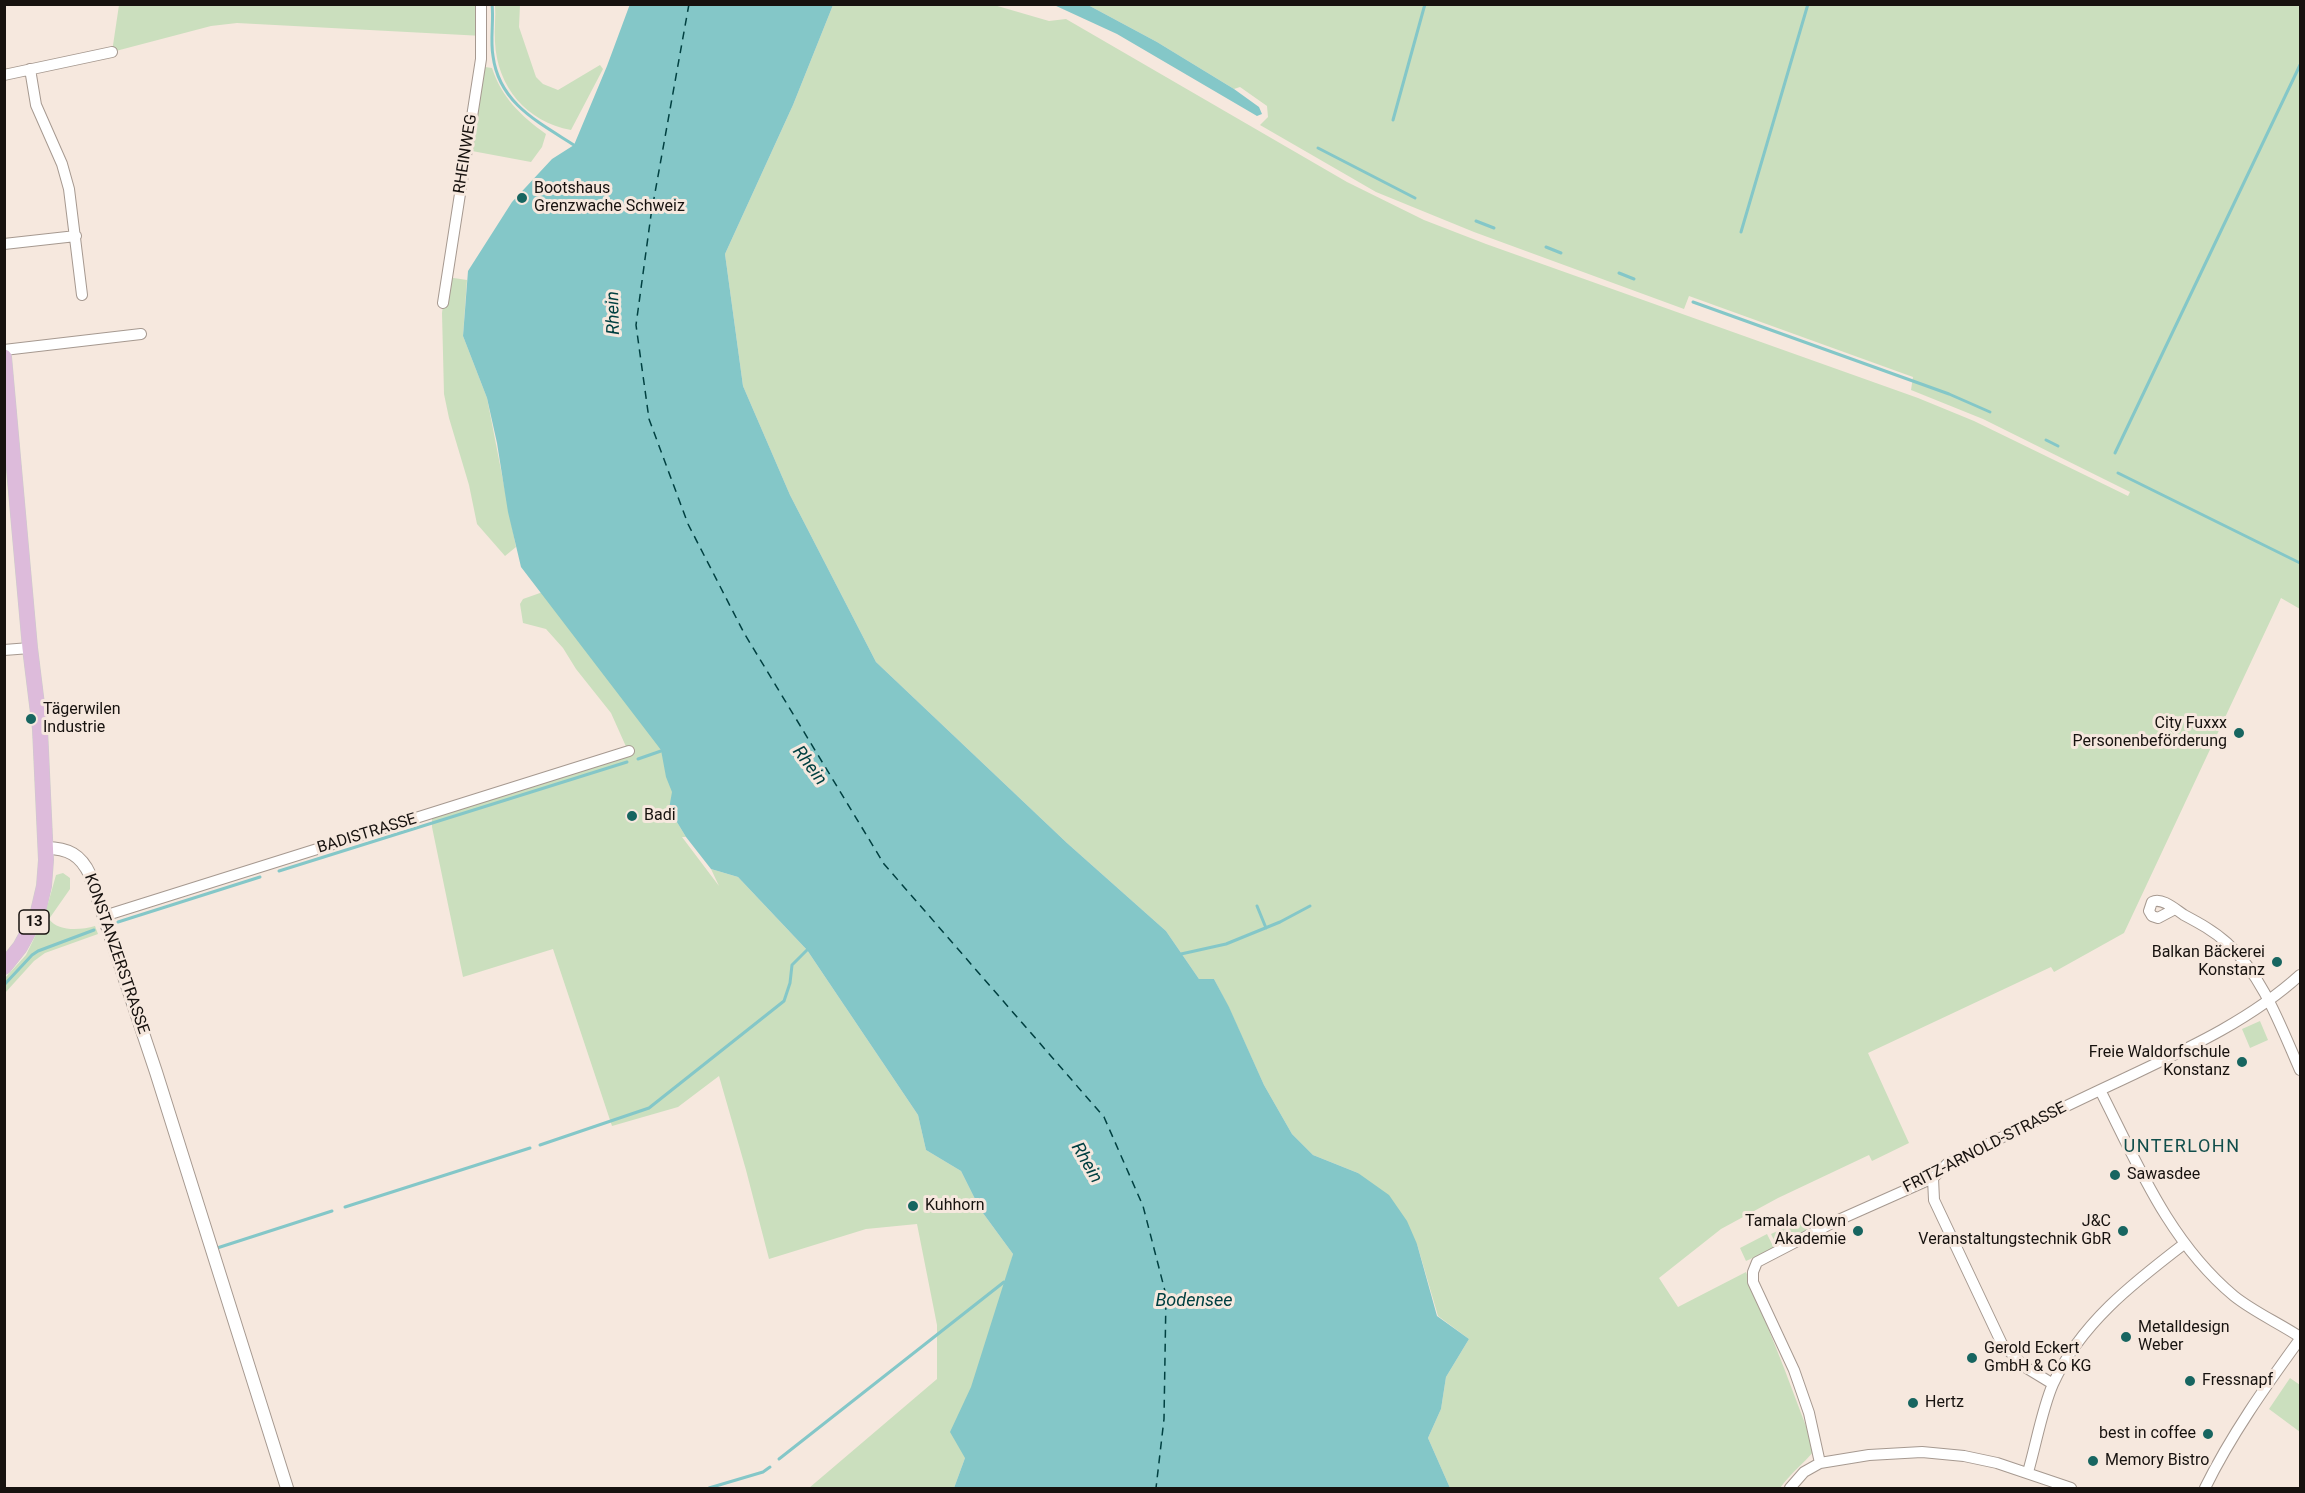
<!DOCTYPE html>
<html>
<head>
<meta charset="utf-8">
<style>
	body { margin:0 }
	#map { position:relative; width:2305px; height:1493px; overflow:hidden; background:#f6e8de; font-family:Roboto,sans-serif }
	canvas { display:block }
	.frame { position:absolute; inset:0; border:6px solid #17120f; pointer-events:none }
</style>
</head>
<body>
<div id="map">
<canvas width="2305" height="1493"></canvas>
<div class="frame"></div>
</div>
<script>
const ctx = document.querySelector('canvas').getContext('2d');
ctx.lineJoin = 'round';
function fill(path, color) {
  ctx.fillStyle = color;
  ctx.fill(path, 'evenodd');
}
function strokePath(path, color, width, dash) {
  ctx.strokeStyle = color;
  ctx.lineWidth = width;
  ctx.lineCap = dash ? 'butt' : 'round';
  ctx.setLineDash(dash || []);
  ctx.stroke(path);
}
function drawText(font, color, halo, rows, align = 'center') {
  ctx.font = font + ' Roboto,sans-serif';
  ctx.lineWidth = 6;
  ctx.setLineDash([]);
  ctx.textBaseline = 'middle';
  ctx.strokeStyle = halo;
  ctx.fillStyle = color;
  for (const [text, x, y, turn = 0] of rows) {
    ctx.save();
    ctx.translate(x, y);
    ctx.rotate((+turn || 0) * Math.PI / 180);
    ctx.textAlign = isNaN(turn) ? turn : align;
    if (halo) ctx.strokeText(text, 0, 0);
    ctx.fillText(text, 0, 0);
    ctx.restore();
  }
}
fill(new Path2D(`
	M481,4l2,32 -246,-13 -26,3 -99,26 7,-47z
	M495,5h25l-1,22 17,50 7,7 15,6 42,-25 3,4 -32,61c-44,-8 -74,-43 -76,-88 -1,-12 1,-25 0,-37z
	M833,5h161l55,16 17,-2 281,163 77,38 62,24 432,154 56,23 154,75 2,-4 -147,-73 -72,-29 2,-13 -224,-81 -5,13 -210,-77 -98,-40 -116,-67 8,-8 -1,-11 -27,-19 -6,2 -77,-47 -69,-37h1212v604l-19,-11 -157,335 -70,39 -3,-5 -183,86 41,90 -37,18 -3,-6 -91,43 -57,31 -62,49 19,29 68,-35 38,96 31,82c-12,14 -25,24 -35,38h-330l-22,-50 13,-29 5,-32 23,-38 -31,-23 -21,-72 -59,-71 -45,-18 -21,-21 -28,-49 -35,-77 -15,-29h-15l-33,-48 -99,-88 -191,-181 -86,-167 -47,-109 -18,-132 68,-149z
	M485,67l7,1c10,30 29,48 54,66l-4,13 -11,15 -59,-11z
	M447,277l20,3 -4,56 24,62 29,149 -11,9 -28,-32 -8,-39 -20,-67 -5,-24 -2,-81z
	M564,577l122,210 -17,22 17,28h-4l37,49 -8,-17 27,8 69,73 111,165 8,35 35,21 19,38 33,45 -48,204 -11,30h-145l128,-109v-54l-20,-101 -51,5 -97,30 -23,-89 -27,-94 -41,31 -66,19 -59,-177 -90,28 -31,-150v-13l196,-63 -17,-38 -35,-44 -13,-21 -17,-19 -23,-6 -3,-19 3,-5 17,-6z
	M63,873l7,5v11l-21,30c9,13 32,11 46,7l3,8 -53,19 -11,8 -29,32v-15l21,-23 18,-37 12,-43z
	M2260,1021l8,19 -18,8 -8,-19z
	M1803,1219l6,12 -32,15 -6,-12z
	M1767,1234l7,14 -28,13 -6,-13z
	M2290,1378l10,7v47l-31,-23z`), '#cbdfbe');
fill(new Path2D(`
	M630,4l203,1 -40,100 -68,149 18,132 47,109 86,167 191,181 99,88 33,48h15l15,28 35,78 28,49 21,21 45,18 31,22 18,26 10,23 20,72 32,23 -23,38 -5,32 -13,29 22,50h-496l11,-30 -15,-26 21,-45 42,-133 -33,-45 -19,-38 -35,-21 -8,-35 -111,-165 -69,-73 -27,-8 -25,-32 -17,-28 3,-17 -6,-15 -5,-27 -140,-183 -13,-55 -11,-69 -10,-45 -24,-62 5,-65 44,-69 40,-43 22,-14 33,-79z
	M1054,5h34l69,37 77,47 25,18 3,7 -5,2 -140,-82z`), '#84c7c8');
strokePath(new Path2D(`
	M492,4c2,17 -2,35 1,52 6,47 45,66 81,89
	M1393,120l32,-116
	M1318,148l97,50
	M1476,221l18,7
	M1741,232l67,-228
	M1546,247l15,6
	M1619,273l15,6
	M1693,302l256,92 41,18
	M2046,440l12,6
	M2115,453l185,-388
	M2118,473l182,90
	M638,759l23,-8
	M279,871l348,-109
	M1257,906l9,22
	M118,922l142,-45
	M1181,954l45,-10 54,-22 30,-16
	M4,985l28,-30 6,-4 56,-21
	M540,1145l109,-37 135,-107 6,-18 2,-18 15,-15
	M345,1207l185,-59
	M214,1249l118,-38
	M779,1459l225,-177
	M709,1488l54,-16 7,-5`), '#84c7c8', 3);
strokePath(new Path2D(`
	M689,4l-38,211 -15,110 13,94 39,105 56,109 140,231 220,253 39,89 23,89 -2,124 -8,69`), '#004041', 1.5, [8, 6]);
const minor = new Path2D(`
	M30,69l6,36 26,59 7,25 13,106
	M4,75l108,-23
	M4,244l72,-8
	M443,303l38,-244v-55
	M4,350l137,-16
	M4,650l26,-2
	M2175,909l-17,9 -6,-2 -3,-5 3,-9c10,-5 23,7 32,13 15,8 30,16 43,28 36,33 54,84 73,127
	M104,916l525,-165
	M2100,1090c37,73 69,152 134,206 20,16 45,27 66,41
	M1933,1178l1,22 68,144 23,23 28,17
	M1820,1463l-11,-50 -15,-43 -41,-88v-10l4,-10 77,-40 99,-44 14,-14c56,-27 112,-55 168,-81 65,-31 132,-60 185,-108
	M2028,1472c8,-27 14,-63 25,-88 27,-60 80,-101 131,-140
	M1790,1488l14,-16 16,-9 49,-8 53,-3 42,4 33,7 74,25
	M2205,1488c26,-53 60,-101 95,-149`);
const tertiary = new Path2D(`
	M46,848c22,0 35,7 44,27l66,197 131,416`);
const primary = new Path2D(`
	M4,357l26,291 10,81 6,131 -2,26 -7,30 -17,31 -16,20`);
strokePath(minor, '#a69990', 12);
strokePath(tertiary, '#a69990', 14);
strokePath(primary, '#cccbca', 16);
strokePath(minor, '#fff', 10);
strokePath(tertiary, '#fff', 12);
strokePath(primary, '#ddbbdb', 15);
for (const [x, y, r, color] of [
	[522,198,6,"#176560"],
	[31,719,6,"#176560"],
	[2239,733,6,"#176560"],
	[632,816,6,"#176560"],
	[2277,962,6,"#176560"],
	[2242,1062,6,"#176560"],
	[2115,1175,6,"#176560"],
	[913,1206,6,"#176560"],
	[1858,1231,6,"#176560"],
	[2123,1231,6,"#176560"],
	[2126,1337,6,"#176560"],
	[1972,1358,6,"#176560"],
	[2190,1381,6,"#176560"],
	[1913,1403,6,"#176560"],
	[2208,1434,6,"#176560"],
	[2093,1461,6,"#176560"]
]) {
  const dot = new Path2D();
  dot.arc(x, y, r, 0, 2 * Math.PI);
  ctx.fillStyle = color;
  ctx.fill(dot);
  strokePath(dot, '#f6e8de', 2);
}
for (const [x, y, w] of [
	[34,922,30]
]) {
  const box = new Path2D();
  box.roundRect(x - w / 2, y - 12, w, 24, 4.5);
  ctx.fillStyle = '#f6e8de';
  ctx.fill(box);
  strokePath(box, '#17120f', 1.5);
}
drawText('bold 15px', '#17120f', null, [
	["13",34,922]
]);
drawText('16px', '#17120f', '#f6e8de', [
	["RHEINWEG",466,154,-81],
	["BADISTRASSE",367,834,-17],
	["KONSTANZERSTRASSE",116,954,71],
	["FRITZ-ARNOLD-STRASSE",1985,1148,-27]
]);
drawText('16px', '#17120f', '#f6e8de', [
	["Bootshaus",534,189],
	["Grenzwache Schweiz",534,207],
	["Tägerwilen",43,710],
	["Industrie",43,728],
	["City Fuxxx",2227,724,"right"],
	["Personenbeförderung",2227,742,"right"],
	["Badi",644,816],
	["Balkan Bäckerei",2265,953,"right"],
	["Konstanz",2265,971,"right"],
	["Freie Waldorfschule",2230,1053,"right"],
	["Konstanz",2230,1071,"right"],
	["Sawasdee",2127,1175],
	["Kuhhorn",925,1206],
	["Tamala Clown",1846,1222,"right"],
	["Akademie",1846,1240,"right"],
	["J&C",2111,1222,"right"],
	["Veranstaltungstechnik GbR",2111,1240,"right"],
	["Metalldesign",2138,1328],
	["Weber",2138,1346],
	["Gerold Eckert",1984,1349],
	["GmbH & Co KG",1984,1367],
	["Fressnapf",2202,1381],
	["Hertz",1925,1403],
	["best in coffee",2196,1434,"right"],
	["Memory Bistro",2105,1461]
], 'left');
drawText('italic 18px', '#004041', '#f6e8de', [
	["Rhein",614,313,-91],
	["Rhein",809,766,53],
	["Rhein",1086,1163,60],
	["Bodensee",1194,1301]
]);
ctx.letterSpacing = '1.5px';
drawText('18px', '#114e4b', '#f6e8de', [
	["UNTERLOHN",2182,1147]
]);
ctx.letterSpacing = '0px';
</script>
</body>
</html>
